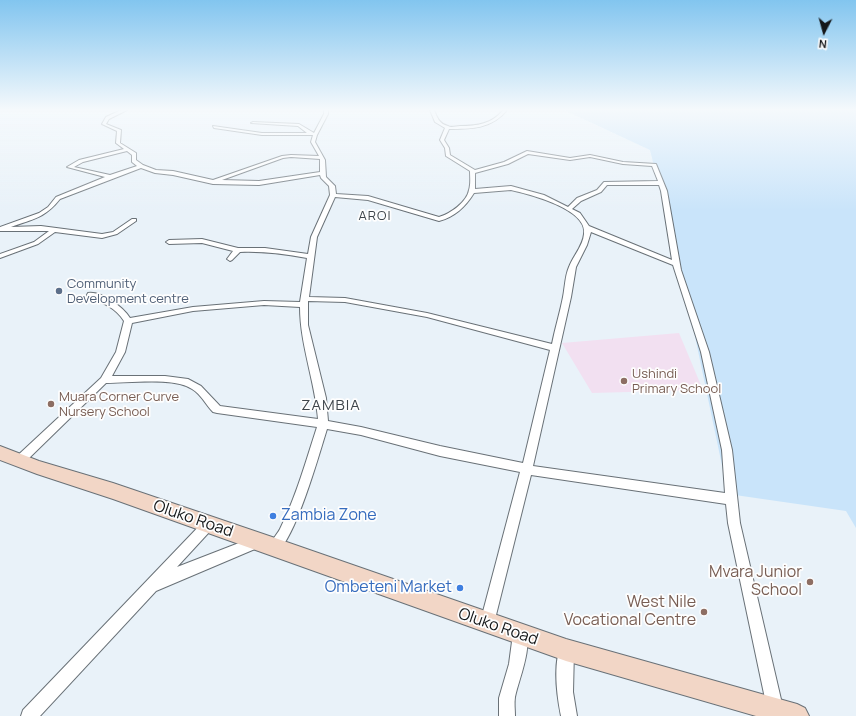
<!DOCTYPE html>
<html>
<head>
<meta charset="utf-8">
<style>
	body { margin:0 }
	#map { position:relative; width:856px; height:716px; overflow:hidden; background:#e9f2f9; font-family:Manrope,sans-serif }
	canvas { display:block }
	.north { position:absolute; left:804px; top:12px; width:40px; height:40px; -webkit-text-stroke:3px #fefefe; paint-order:stroke; rotate:186deg; font-size:11px; font-weight:700; line-height:16px; text-align:center; color:#141719 }
	.north::after { content:''; display:block; margin:auto; width:14px; height:18px; background:#141719; clip-path:polygon(50% 0,100% 100%,50% 72%,0 100%) }
</style>
</head>
<body>
<div id="map">
<canvas width="856" height="716"></canvas>
<div class="north">N</div>
</div>
<script>
const ctx = document.querySelector('canvas').getContext('2d');
ctx.lineJoin = 'round';
function fill(path, color) {
  ctx.fillStyle = color;
  ctx.fill(path, 'evenodd');
}
function strokePath(path, color, width, dash) {
  ctx.strokeStyle = color;
  ctx.lineWidth = width;
  ctx.lineCap = dash ? 'butt' : 'round';
  ctx.setLineDash(dash || []);
  ctx.stroke(path);
}
function drawText(font, color, halo, rows, align = 'center') {
  ctx.font = font + ' Manrope,sans-serif';
  ctx.lineWidth = 3.5;
  ctx.setLineDash([]);
  ctx.textBaseline = 'middle';
  ctx.strokeStyle = halo;
  ctx.fillStyle = color;
  for (const [text, x, y, turn = 0] of rows) {
    ctx.save();
    ctx.translate(x, y);
    ctx.rotate((+turn || 0) * Math.PI / 180);
    ctx.textAlign = isNaN(turn) ? turn : align;
    if (halo) ctx.strokeText(text, 0, 0);
    ctx.fillText(text, 0, 0);
    ctx.restore();
  }
}
fill(new Path2D(`
	M679,333l24,57 -111,3 -30,-50z`), '#f2e0f1');
fill(new Path2D(`
	M564,110h292v418l-10,-17 -118,-17 -40,-191 -38,-153z`), '#c9e4fa');
const street = new Path2D(`
	M121,110h6l-18,9 -3,5 15,6 -1,13 16,10v7l7,5 13,5 17,1 40,9 69,-24 9,-1 28,1 -8,-14 2,-7h-51l-48,-7 -1,-2 49,7h45l-9,-7 -47,-3 2,-1 46,2 15,9 10,-19v-4h4v4l-11,21 -2,7 10,18 1,17 9,9 1,8 32,2 71,21c11,-3 28,-15 30,-27 2,-6 1,-13 1,-19l-24,-15 -1,-8 -5,-8 5,-12 -10,-6 -5,-12h4c3,7 5,14 14,16 3,2 8,0 12,0 17,0 32,-2 43,-16h4c-15,19 -36,19 -58,19l-5,11 5,8 1,7 25,15 29,-8 23,-11 43,7 20,-3 33,7 33,2 11,27 14,79 28,82 23,98 8,73 43,185 -2,6 -6,2 -6,-2 -2,-6 -39,-185 -2,-19 -195,-29 -37,148 -2,5 -5,2 -5,-2 -2,-5 40,-151 -80,-16 -79,-21 -34,-6c-7,22 -33,116 -52,124l-5,-2 -1,-4c2,-7 8,-12 11,-18 16,-32 26,-68 37,-102l-100,-14 -4,-1c-7,-7 -12,-18 -21,-23 -17,-12 -64,-6 -86,-6l-82,80 -4,2 -4,-2 -2,-3 2,-3 85,-79 15,-26 8,-31c-8,-13 -22,-19 -36,-24l-1,-2 1,-2c14,-2 35,14 42,25l63,-11 71,-6 36,1 7,-44c-22,-4 -44,-7 -67,-6l-8,8 -2,1 -3,-2 6,-8 -31,-8 -33,1 -3,-2 3,-2 33,-1 36,9h27l43,6 3,-17 19,-42 -1,-9 -8,-8 -1,-3 -61,10 -46,-1 -40,-9 -18,-2 -14,-5 -81,31c-15,19 -27,20 -49,28l30,-1 61,8 11,-2 19,-13h4v2l-19,13 -15,4 -47,-6 -17,12 -38,14v-4l34,-12 15,-11h-49v-4l39,-14 9,-6 8,-10 49,-20 -38,-10 12,-7 45,-11 -8,-6 1,-12 -15,-7 4,-7zM127,151l5,4v7l5,4 -27,9 -36,-8 9,-5zM528,154l42,6 20,-3 33,7 29,2 6,15 -54,1 -7,8 -20,8 -9,9 -24,-12 -33,-9 -36,3v-16l33,-9zM291,157l29,2v13l-61,9 -37,-1 61,-22zM607,185h52l2,6 11,69 -83,-34 -9,-13 -8,-4 9,-8 20,-9zM511,190c18,4 77,19 73,44 -1,12 -11,22 -15,33 -4,9 -4,20 -6,30 -3,16 -8,31 -11,47l-125,-31 -82,-15 -36,-1 8,-60 18,-40 33,3 71,21c16,-4 27,-15 35,-28zM591,232l82,33 28,87 21,98 3,43 -192,-27 38,-169 5,-30 11,-22zM308,301l37,1 82,15 123,33 -27,113 -83,-17 -79,-19 -33,-6 -2,-23 -18,-73zM264,305l36,2c0,38 15,74 18,112l-98,-13 -19,-20 -13,-7 -23,-3h-53l13,-24 7,-29 61,-12z
	M208,519l4,2 2,4 -2,4 -35,38 80,-31 5,2 1,4 -1,4 -106,45 -116,125h-19l2,-6 181,-189z
	M520,627l5,2c8,18 -6,49 -10,68 -1,6 0,13 0,19h-16v-18l10,-34 4,-30 2,-5z
	M566,642l5,3 3,5 -1,42 4,24h-16c-4,-20 -8,-52 0,-71z`);
const secondary = new Path2D(`
	M0,446l39,15 74,22 162,55 291,101 231,65 8,4 4,8h-53l-190,-55 -453,-162 -76,-25 -37,-14z`);
strokePath(street, '#697177', 2);
strokePath(secondary, '#697177', 2);
fill(street, '#fff');
fill(secondary, '#f2d6c6');
const sky = ctx.createLinearGradient(0, 0, 0, 211);
sky.addColorStop(0, '#82c5ef');
sky.addColorStop(0.52, '#f5f9fc');
sky.addColorStop(1, '#f5f9fc00');
ctx.fillStyle = sky;
ctx.fillRect(0, 0, 856, 211);
for (const [x, y, r, color] of [
	[59,291,4,"#5c6f8a"],
	[624,381,4,"#8d6e63"],
	[51,404,4,"#8d6e63"],
	[273,516,4,"#3f7fe0"],
	[810,582,4,"#8d6e63"],
	[460,588,4,"#3f7fe0"],
	[704,612,4,"#8d6e63"]
]) {
  const dot = new Path2D();
  dot.arc(x, y, r, 0, 2 * Math.PI);
  ctx.fillStyle = color;
  ctx.fill(dot);
  strokePath(dot, '#fefefe', 1.5);
}
ctx.letterSpacing = '1px';
drawText('13px', '#3e454b', '#fefefe', [
	["AROI",375,216]
]);
ctx.letterSpacing = '0px';
drawText('13px', '#4e5e75', '#fefefe', [
	["Community",67,284],
	["Development centre",67,299]
], 'left');
drawText('13px', '#785e54', '#fefefe', [
	["Ushindi",632,374],
	["Primary School",632,389],
	["Muara Corner Curve",59,397],
	["Nursery School",59,412]
], 'left');
ctx.letterSpacing = '1px';
drawText('15px', '#3e454b', '#fefefe', [
	["ZAMBIA",331,406]
]);
ctx.letterSpacing = '0px';
drawText('16px', '#366cbe', '#fefefe', [
	["Zambia Zone",281,516],
	["Ombeteni Market",452,588,"right"]
], 'left');
drawText('16px', '#141719', '#fefefe', [
	["Oluko Road",193,519,19],
	["Oluko Road",498,627,19]
]);
drawText('16px', '#785e54', '#fefefe', [
	["Mvara Junior",802,573],
	["School",802,591],
	["West Nile",696,603],
	["Vocational Centre",696,621]
], 'right');
</script>
</body>
</html>
